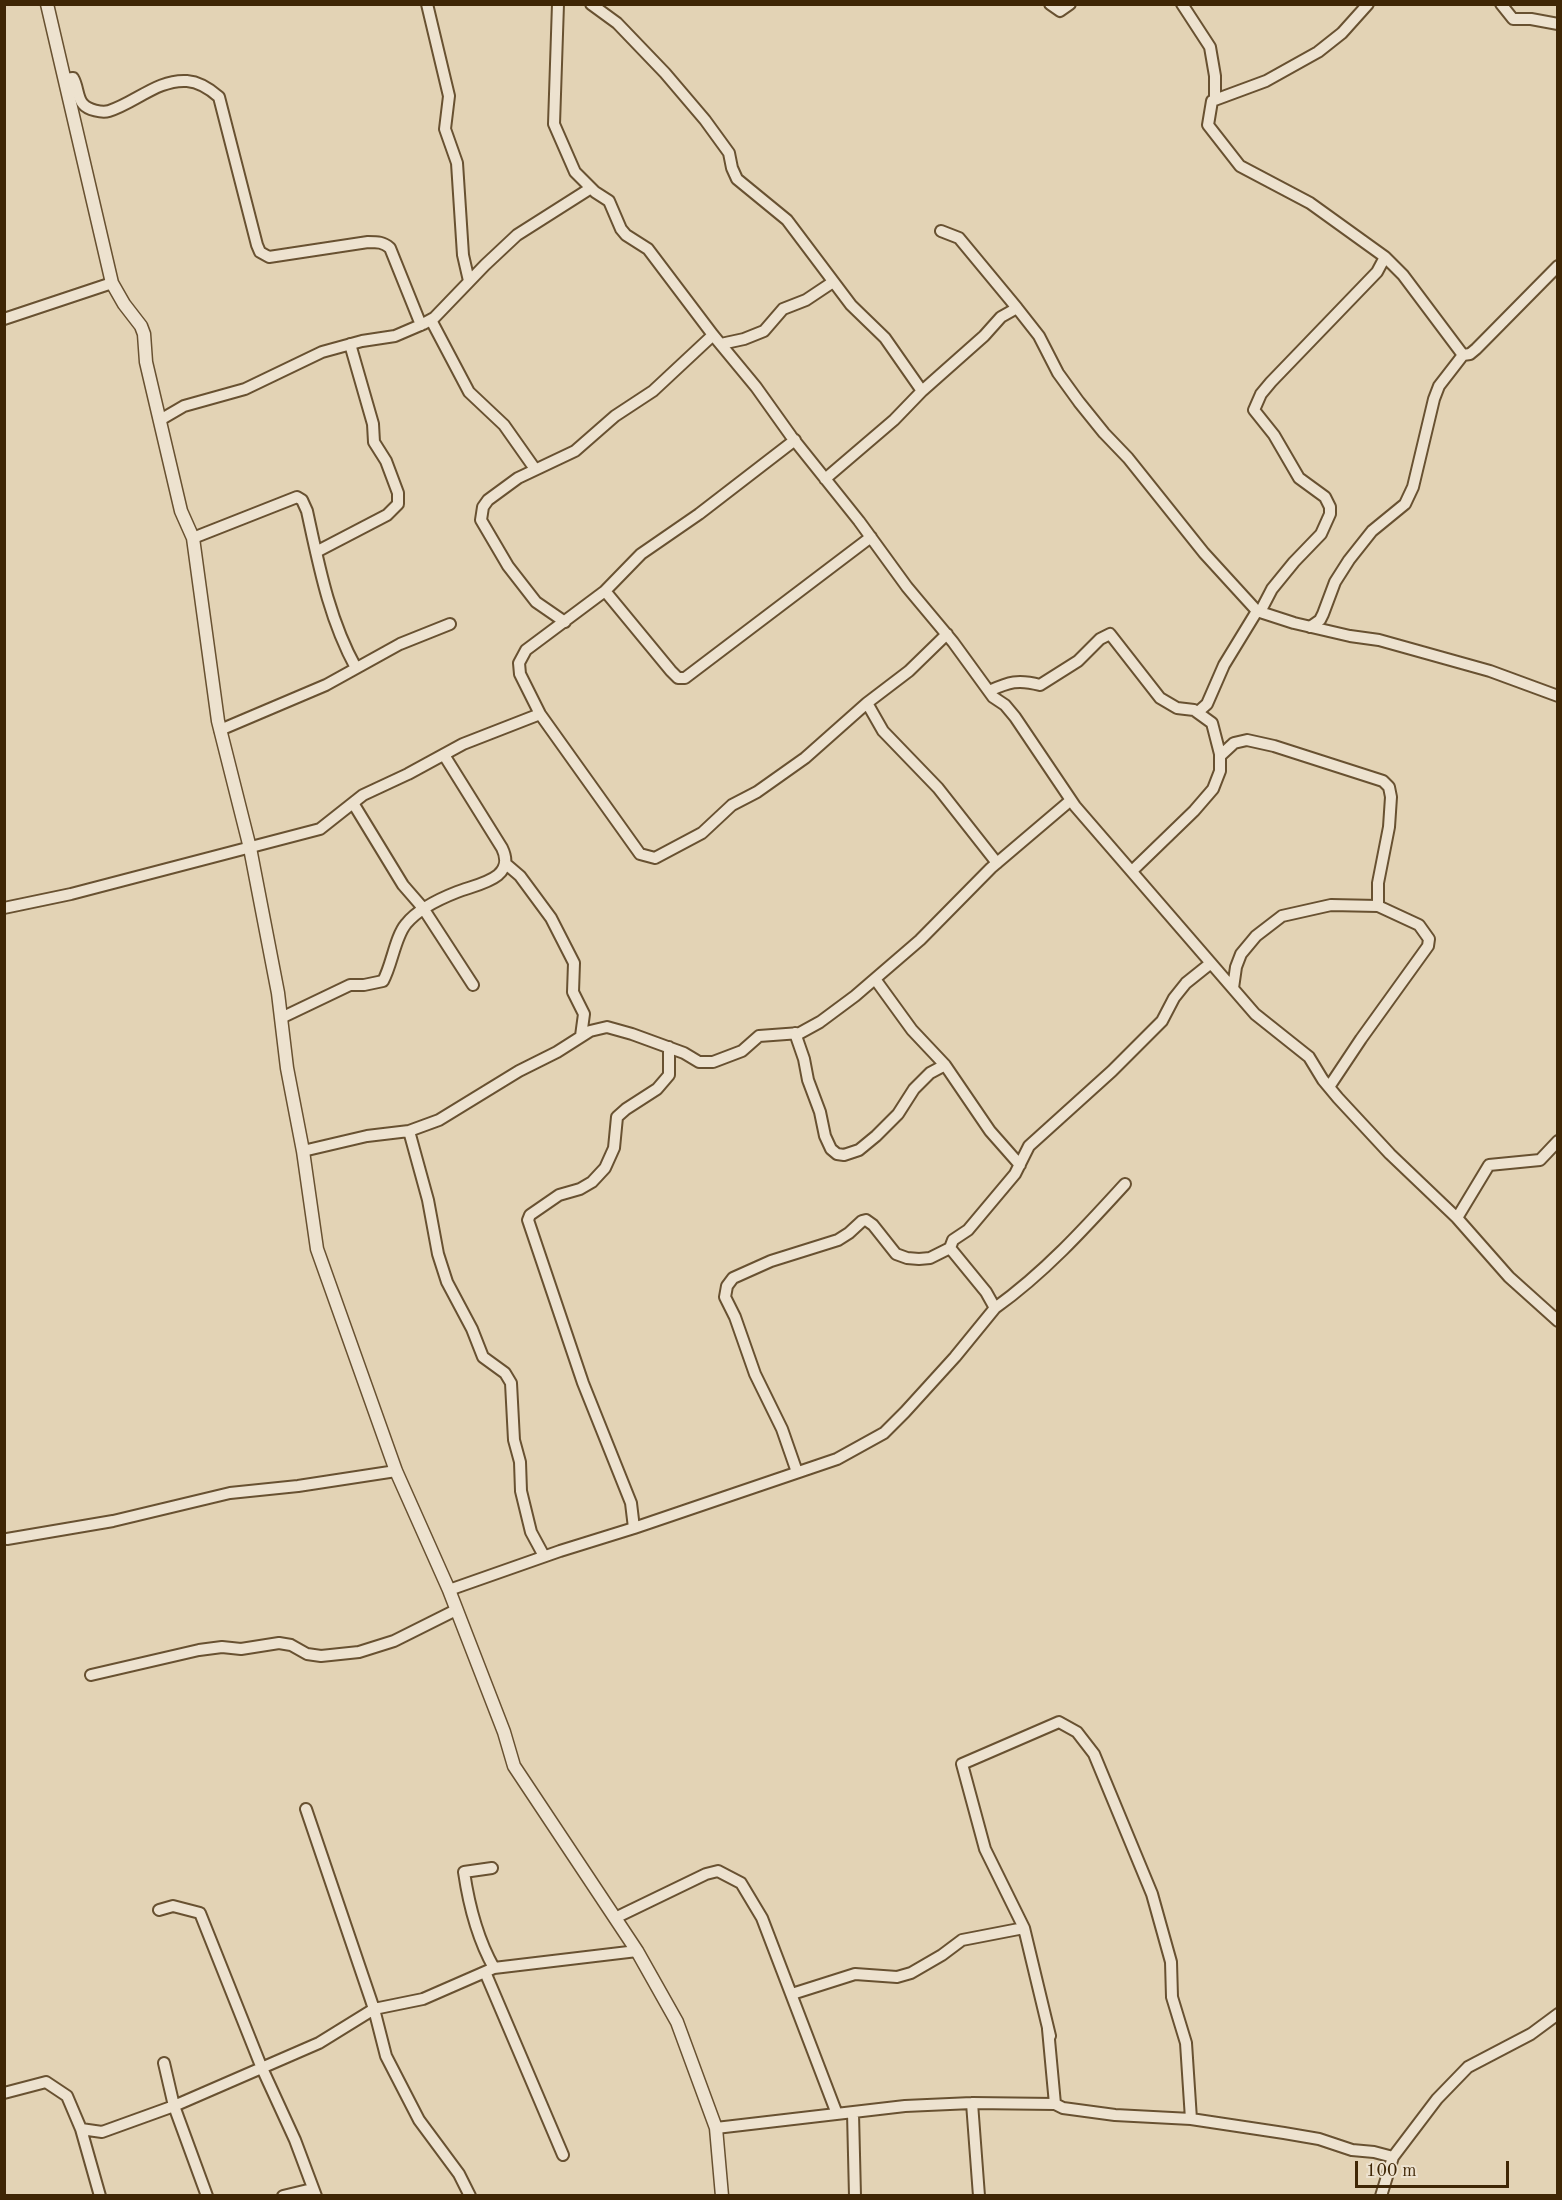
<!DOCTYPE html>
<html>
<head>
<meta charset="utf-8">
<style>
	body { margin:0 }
	#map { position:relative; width:1562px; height:2200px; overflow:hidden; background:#e3d3b5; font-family:"Old Standard TT",serif }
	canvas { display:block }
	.frame { position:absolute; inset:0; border:6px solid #3f2605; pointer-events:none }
	.scale { position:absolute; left:1355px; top:2161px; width:154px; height:27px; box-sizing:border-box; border:3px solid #3f2605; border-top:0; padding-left:8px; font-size:18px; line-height:21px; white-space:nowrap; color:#3f2605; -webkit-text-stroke:4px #ede2cf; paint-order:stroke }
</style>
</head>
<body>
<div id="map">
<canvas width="1562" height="2200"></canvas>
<div class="frame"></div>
<div class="scale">100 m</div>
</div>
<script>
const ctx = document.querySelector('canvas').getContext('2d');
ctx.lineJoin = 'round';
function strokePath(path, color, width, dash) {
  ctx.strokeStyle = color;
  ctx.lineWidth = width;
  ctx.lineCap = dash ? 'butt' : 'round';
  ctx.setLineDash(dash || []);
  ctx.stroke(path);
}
const minor = new Path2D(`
	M427,4l22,92 -4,33 12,34 6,92 6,26
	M558,4l-4,120 21,48 20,20 14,9 12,28 5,6 22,14 65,86 43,52 35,49 68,85 48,66 46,55 40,55 12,8 10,12 60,89 180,208 54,43 14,23 15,18 52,56 67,64 52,59 49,44
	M591,4l26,19 48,50 40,47 24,33 3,15 5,11 50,41 64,85 34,33 37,53
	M1050,4l10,7 10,-7
	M1182,4l28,43 5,29v24
	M1501,4l12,15h18l27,5
	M65,79l8,-1c5,8 4,20 10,26 5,6 19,9 26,7 26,-8 49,-32 78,-30 13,1 23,8 32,16l38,148 3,7 9,5 99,-15c10,0 15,0 22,6l31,77
	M941,231l18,7 58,70
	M1385,257l18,18 60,80 7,-1 6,-5 82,-83
	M4,319l108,-36
	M431,320l38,72 35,33 31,44
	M721,344l23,-5 20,-8 19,-22 23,-9 27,-18
	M160,420l24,-14 61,-17 77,-37 40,-11 33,-5 28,-12 11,-6 51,-53 32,-30 74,-47
	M795,440l-96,74 -58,40 -36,37 66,80 7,7h7l186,-141
	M825,479l69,-59 28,-29 62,-55 17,-19 16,-9 22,28 19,37 21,29 25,31 24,25 76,95 53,58 37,12 56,13 29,4 111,31 68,25
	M193,538l104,-41 5,3 5,11c12,55 22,108 49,157
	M316,552l71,-37 11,-11v-11l-12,-32 -12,-19 -1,-18 -23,-80
	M605,591l-79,59 -7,13 1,11 20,40 100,140 15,4 47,-25 30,-28 25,-13 48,-34 62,-55 42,-32 38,-37
	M1260,612l12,-23 22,-27 27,-28 9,-20v-7l-5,-10 -26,-19 -25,-43 -20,-25 7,-16 10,-12 106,-110 8,-15 -75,-54 -70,-37 -32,-41 4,-24 54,-20 52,-29 24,-19 26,-29
	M565,622l-29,-20 -28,-36 -27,-46 2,-13 5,-7 30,-22 57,-27 40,-35 38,-25 60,-56
	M1310,627l10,-7 3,-6 12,-32 14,-22 23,-29 33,-27 8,-17 21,-88 5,-13 24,-31
	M989,691c20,-9 29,-12 51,-6l38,-24 22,-22 10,-5 50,64 17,10 17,2 18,13 8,31v17l-7,18 -19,22 -62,60
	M867,703l16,28 55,57 59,75
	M1198,712l9,-8 17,-39 33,-54
	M220,730l106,-45 74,-41 50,-20
	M1220,756l14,-13 13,-3 27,6 109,35 6,6 2,10 -2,30 -11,56v23
	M353,803l50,82 20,23 50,77
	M506,864l14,12 31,42 23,45 -1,29 11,22 -3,22
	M4,908l67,-14 249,-65 43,-34 45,-21 55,-30 77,-30
	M875,979l37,51 33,35 45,66 30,34
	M1233,988l3,-21 5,-13 15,-18 26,-20 49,-11 47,1 41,19 10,14 -1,7 -67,93 -32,48
	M281,1018l69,-33h14l19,-4c9,-16 12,-44 23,-57 12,-15 33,-25 51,-32 20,-8 60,-13 45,-44l-58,-93
	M795,1033l9,26 4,21 12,32 5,24 6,13 6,5 7,1 15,-5 17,-14 22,-22 16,-25 16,-16 15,-8
	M409,1131l19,69 10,54 9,28 25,47 11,28 22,16 6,10 3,57 6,22 1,29 10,41 13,24
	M303,1151l64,-15 42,-5 30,-11 80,-49 38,-19 33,-21 17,-4 25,7 52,19 15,9h14l29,-11 17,-15 41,-3 20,-11 35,-26 65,-56 71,-72 80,-68
	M1457,1218l32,-53 51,-5 18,-19
	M995,1308c49,-35 89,-79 130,-124
	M797,1472l-15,-43 -27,-55 -20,-57 -10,-20 2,-11 6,-8 38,-17 67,-21 11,-7 13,-12 4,-1 7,5 23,29 11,4 12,1 11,-1 20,-10
	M634,1528l-3,-25 -48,-120 -55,-163 2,-5 29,-20 21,-6 12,-7 13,-14 9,-20 3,-31 9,-8 31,-20 12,-14v-28
	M7,1539l106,-18 117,-28 68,-7 98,-15
	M449,1590l111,-39 74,-23 203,-69 47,-26 21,-21 50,-55 40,-49 -9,-16 -36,-44 3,-8 15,-10 47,-56 14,-28 83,-75 50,-50 12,-23 12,-15 25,-20
	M91,1675l108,-25 23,-3 19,2 38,-6 12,2 16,9 14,2 38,-4 35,-11 62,-31
	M306,1809l68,200 12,47 33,64 40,54 11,22
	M492,1868l-28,4c5,34 13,66 30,96
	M159,1910l14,-4 27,7 61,153 34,74 21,56
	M615,1918l91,-44 12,-3 23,12 21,35 75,196
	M485,1972l78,183
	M792,1994l63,-20 42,3 14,-4 31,-18 20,-15 62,-12 1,5
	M1048,2029l7,75
	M1050,2036l-26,-108 -39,-79 -23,-85 97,-42 18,10 17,22 58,140 19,68 1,35 14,46 5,76
	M164,2063l10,43 33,90
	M4,2093l42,-11 21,14 14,33 21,3 72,-26 145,-63 55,-34 49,-10 71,-31 143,-17
	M972,2103l7,93
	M853,2113l2,83
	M716,2128l189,-22 67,-3 83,1 8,4 52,7 76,4 93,14 35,6 33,11 22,2 19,5
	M81,2129l19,67
	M283,2196l29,-7
	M1381,2196l12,-39 44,-58 31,-32 63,-33 27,-20`);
const tertiary = new Path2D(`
	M47,4l65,279 12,21 17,22 3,8 2,28 35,149 12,27 25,183 32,127 28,145 9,75 16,83 14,98 79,222 53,119 55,142 10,34 123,185 40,71 39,106 6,68`);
strokePath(minor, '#685131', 14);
strokePath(tertiary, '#685131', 15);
strokePath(minor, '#ede2cf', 10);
strokePath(tertiary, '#ede2cf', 12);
</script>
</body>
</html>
